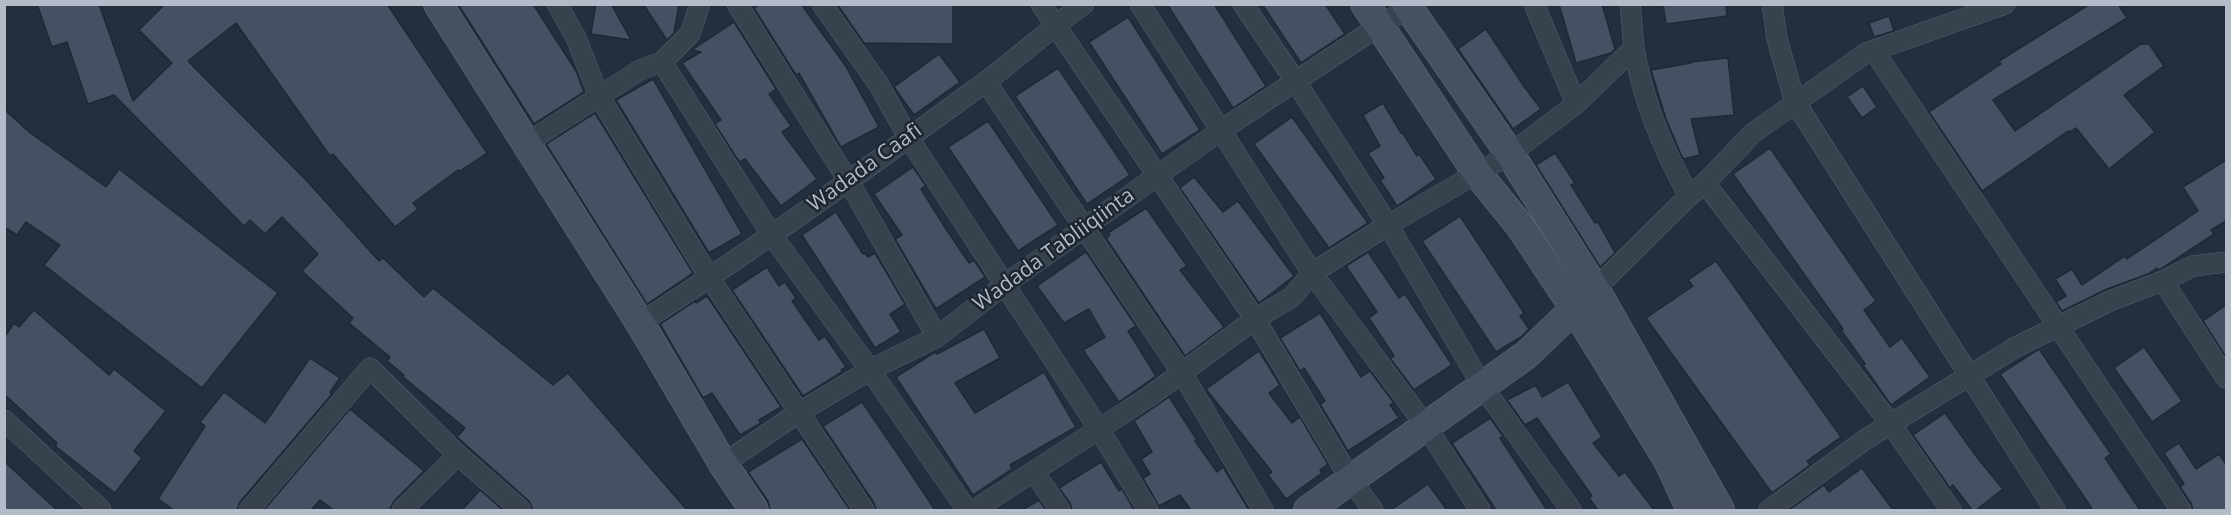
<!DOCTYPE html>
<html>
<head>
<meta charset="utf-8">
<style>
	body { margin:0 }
	#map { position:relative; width:2231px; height:515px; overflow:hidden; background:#242f3e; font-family:"Open Sans",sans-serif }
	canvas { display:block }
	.frame { position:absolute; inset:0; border:6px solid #b4bcc9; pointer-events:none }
</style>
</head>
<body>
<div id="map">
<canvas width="2231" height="515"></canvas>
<div class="frame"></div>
</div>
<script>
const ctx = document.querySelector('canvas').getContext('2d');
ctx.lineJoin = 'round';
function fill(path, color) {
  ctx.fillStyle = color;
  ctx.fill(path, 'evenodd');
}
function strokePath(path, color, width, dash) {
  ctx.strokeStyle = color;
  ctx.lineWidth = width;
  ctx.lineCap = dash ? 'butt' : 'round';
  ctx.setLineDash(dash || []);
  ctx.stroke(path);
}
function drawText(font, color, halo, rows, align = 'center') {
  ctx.font = font + ' "Open Sans",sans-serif';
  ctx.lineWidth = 5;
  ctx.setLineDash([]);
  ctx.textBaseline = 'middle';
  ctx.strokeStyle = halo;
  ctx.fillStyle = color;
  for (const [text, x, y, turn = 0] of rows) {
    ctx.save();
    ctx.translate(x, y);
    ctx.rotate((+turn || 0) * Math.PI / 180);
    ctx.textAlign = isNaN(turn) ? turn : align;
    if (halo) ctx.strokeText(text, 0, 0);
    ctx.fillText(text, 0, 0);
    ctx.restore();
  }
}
const building = new Path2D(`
	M37,4h62l34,97 39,-38 -33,-33 26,-26h222l100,149 -27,18 -2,-1 -45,33 5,6 -23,18 -62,-73 -3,2 -94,-133 -48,38 119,120 72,80 4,-3 41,39 9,-9 120,97 15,-12 119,137h-154l-4,-9 -72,-64 8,-9 -63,-52 2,-1 -17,-14 3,-4 -41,-34 4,-5 -51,-47 16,-17 -36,-37 -17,17 -15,-14 -6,6 -130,-131 -26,9 -21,-62 -15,5z
	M458,4h75l43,67 8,21 -50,32z
	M596,4h15l20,36 -40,-6z
	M643,4h36l-5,29 -7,7z
	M760,4h41l44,61 34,62 -38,20 -42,-74 -3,2 -42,-67z
	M837,4h116v40l-89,-1z
	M1167,4h47l52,82 -33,22z
	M1262,4h63l20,30 -44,29z
	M1559,4h43l13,45 -4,4 -35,10z
	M1663,4h63l1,12 -61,8z
	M2090,4h28l9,14 -134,82 22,31 126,-87h8l15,22 -40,29 31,37 -46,37 -33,-41 -6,4 -2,-1 -86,60 -53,-79 72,-48 -2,-3z
	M1889,16l5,15 -20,6 -5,-14z
	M1128,17l72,113 -38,24 -73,-112z
	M734,22l42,67 -7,5 22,32 -9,6 35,47 -36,27 -36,-47 -5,3 -4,-5 -21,-33 6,-4 -39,-57 19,-11 -9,-2z
	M1486,29l37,56 18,24 -28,20 -55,-80z
	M939,54l21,28 -46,33 -20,-28z
	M1728,58l6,57 -43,4 9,36 -17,4 -17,-40 -15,-49 40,-7v-1z
	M1058,68l72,107 -43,29 -72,-108z
	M653,79l89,155 -33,19 -93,-153z
	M1863,86l14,21 -15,11 -15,-21z
	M1383,103l18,30 1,-1 15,24 2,-2 17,25 -39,27 -17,-26 4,-2 -16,-25 12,-7 -17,-31z
	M4,109l25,23 77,55 13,-18 159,124 -76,95 -158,-123 16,-20 -34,-23 -9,13 -13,-8z
	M595,113l98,160 -46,31 -101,-160z
	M1292,117l76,106 -39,25 -75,-104z
	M988,121l70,104 -40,26 -70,-104z
	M1770,148l106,153 -12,9 26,37 12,-9 28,39 -39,28 -28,-40 2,-1 -24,-34 2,-1 -110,-155z
	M1555,153l20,30 -4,2 24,38 3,-1 17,31 -15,14 -64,-102z
	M2226,160v61l-15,9 3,4 -50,33 -5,3 -2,-2 -9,6 -41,15 -45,22 -6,-9 10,-6 -11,-17 17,-10 10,16 43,-29 2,3 71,-48 -15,-24z
	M913,167l13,19 -5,3 23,37 25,37 5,-3 11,17 -49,32 -41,-70 7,-4 -28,-41z
	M1194,177l29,35 15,-11 56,75 -35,27 -79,-115z
	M1146,208l41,58 -7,4 44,57 -39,29 -79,-118 4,-3 -2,-2z
	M836,212l27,42 2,-1 3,4 7,-4 30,51 -15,10 11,18 -26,16 -73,-113z
	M1460,216l64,97 -4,3 9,13 -8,8 -25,15 -74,-111z
	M1086,252l50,74 -8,5 28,45 -37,26 -36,-52 22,-13 -16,-28 -25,14 -27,-37z
	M1368,252l31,46 6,-4 47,71 -38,25 -24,-32 4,-2 -25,-38 8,-6 -31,-46z
	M1716,261l125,176 -34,24 3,4 -38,28 -126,-175 47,-32 -5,-6z
	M767,267l12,19 6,-4 11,16 -4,3 27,39 6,-4 21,31 -5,3 1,2 -39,24 -71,-106z
	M707,296l74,111 -22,13 2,3 -21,12 -28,-42 -9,5 -43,-74 35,-23 1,2z
	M2226,305v52l-23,-36z
	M34,310l75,65 5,-6 52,42 -32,40 8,7 -27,35 -60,-47 2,-3 -53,-49v-56l10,-15 5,4z
	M1320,313l41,64 9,-6 24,32 -4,2 9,13 -51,33 -28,-47 5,-3 -21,-33 -4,3 -20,-33z
	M984,329l16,29 -45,25 20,30 69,-41 32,55 -66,38 2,4 -39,26 -77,-118 39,-25 2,2z
	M2144,347l38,54 -30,21 -38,-54z
	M2039,349l72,105 -6,4 35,52h-47l-93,-136z
	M1259,351l21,34 -11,8 23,30 8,-6 28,47 -8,6 2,3 -36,26 -18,-24 4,-3 -66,-83z
	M310,358l30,20 -10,14 2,2 -92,108 -3,8h-63l-16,-11 47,-73 -5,-4 24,-30 41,31z
	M1568,382l34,55 -9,6 26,33 6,-4 29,38h-56l-9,-12 3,-2 -55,-78 -12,7 -18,-25 29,-15 6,12z
	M1169,397l28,43 -2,1 22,31 6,-5 26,43h-58l-11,-15 -21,11 -16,-28 7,-4 -9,-15 11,-7 -18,-31z
	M862,402l41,60 32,48h-59l-2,-7 -51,-77z
	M350,409l74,62 -30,30 -5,9h-55l-14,-10 -9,10h-47z
	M1945,413l34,47 24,29 -27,21h-4l-19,-25 -3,3 -37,-53z
	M1490,418l13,18 -3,2 47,72h-51l-44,-67z
	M802,439l48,71h-80l-2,-9 -20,-29z
	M2179,443l17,26 23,-15 7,10v46h-33l-2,-7 -11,-16 4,-3 -20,-31z
	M4,461l30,28 23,21h-53z
	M1101,462l18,29 3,-2 12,21h-62l-2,-7 -11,-15z
	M1862,468l31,42h-104l35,-25 5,7z
	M1428,484l19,26h-56z
	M480,490l23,20h-41z
	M1039,500l7,10h-24z`);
fill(building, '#455162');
strokePath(building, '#1f2835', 1.5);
const street = new Path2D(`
	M557,4l19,34 23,58 110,181 155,233
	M737,4l112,178 88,155
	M822,4l57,81 29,52 191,292 49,81
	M1041,4l214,315 96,161 22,30
	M1140,4l172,269 114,153 54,84
	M1243,4l53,78 92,143 95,162 88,123
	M1534,4l42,100 58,-56
	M1630,4c2,14 2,29 4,43 8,53 29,102 55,149
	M1772,4l5,35 18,63 260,408
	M1874,51l307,459
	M662,62l109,172 99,136 97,140
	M986,82l196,291 81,137
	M525,144l115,-74 22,-8 28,-28 10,-30
	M1705,183l185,240 61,87
	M2163,281l63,97
	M1595,289l94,-93 16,-13 48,-50 113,-80 139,-49
	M640,323c117,-75 231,-157 344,-240 34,-25 65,-54 100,-79
	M4,420l97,90
	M723,464l75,-51 72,-43 67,-33 67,-52 216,-154 159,-105 36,-22
	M1034,472l26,38
	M249,510l121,-142 88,87 63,55
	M402,510l56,-55
	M974,510l176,-114 105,-77 37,-22 20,-24 76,-48 122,-71 66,-50
	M1769,510l97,-71 150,-92 96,-47 51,-19 30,-15 33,-4`);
const secondary = new Path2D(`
	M438,4l202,319 83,141 31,46
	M1365,4l112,169 43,53 55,83 94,153 22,48
	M1406,4l104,150 85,135 125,221
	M1308,510l218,-155 61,-58`);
strokePath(street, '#565f6c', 21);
strokePath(secondary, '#565f6c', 30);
strokePath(street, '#38414e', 20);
strokePath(secondary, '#465061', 28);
drawText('21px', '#b4bcc9', '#1d2633', [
	["Wadada Caafi",865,168,-36],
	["Wadada Tabliiqiinta",1054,250,-36]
]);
</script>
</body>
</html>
